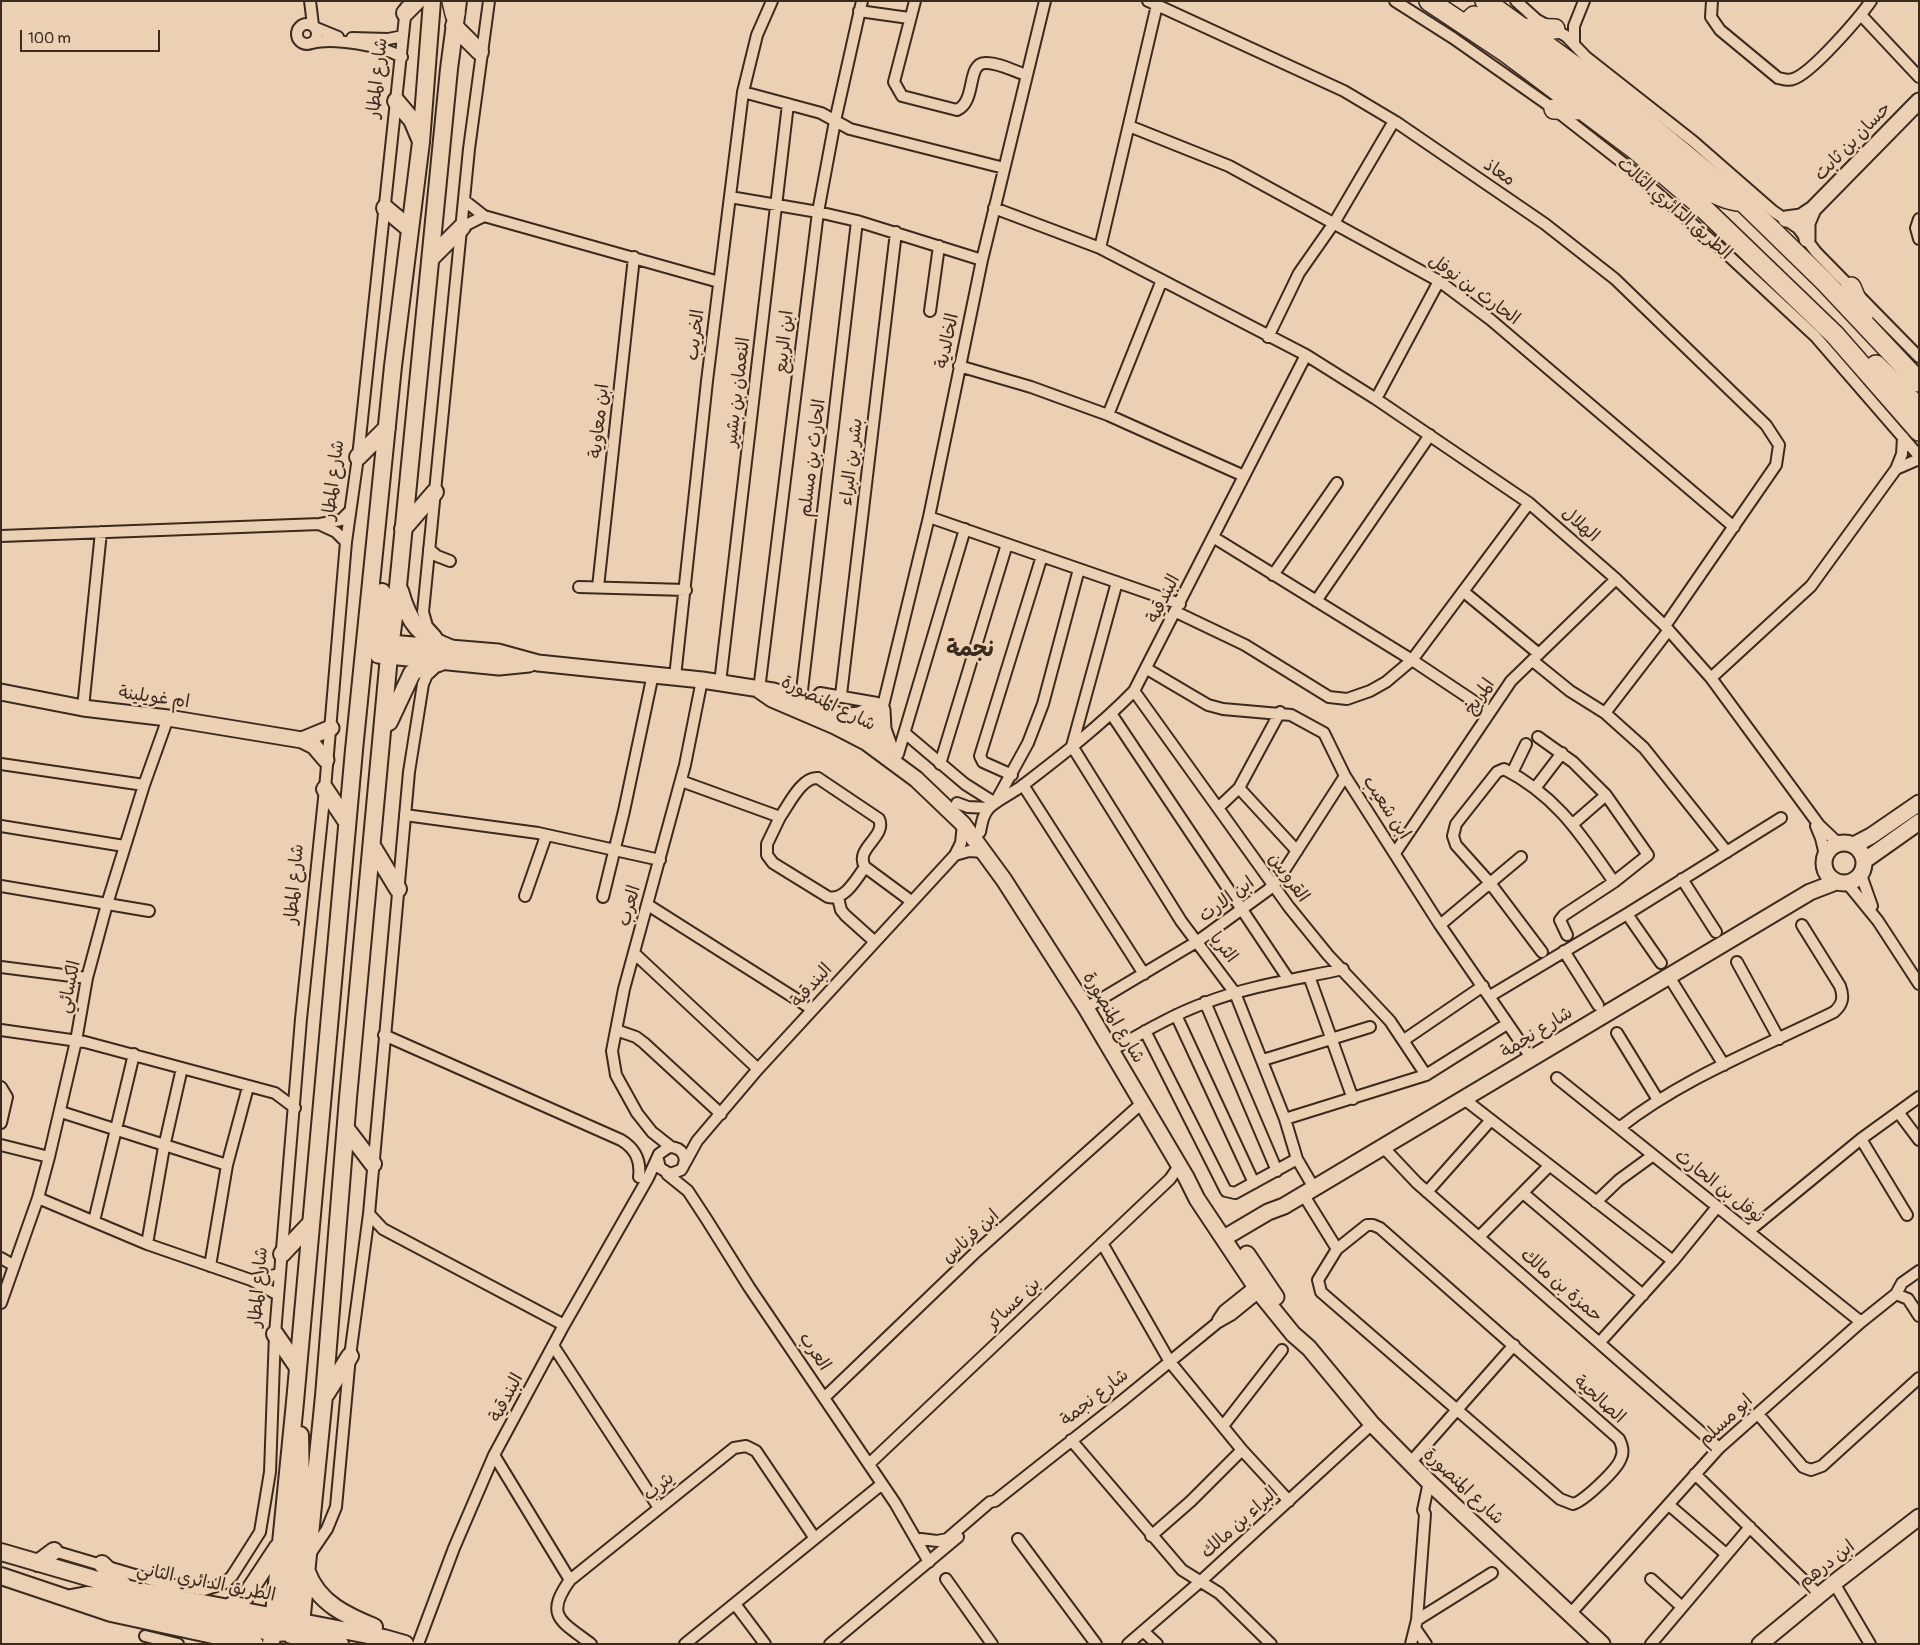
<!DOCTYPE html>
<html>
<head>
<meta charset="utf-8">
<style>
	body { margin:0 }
	#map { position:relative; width:1920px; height:1645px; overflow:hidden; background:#ecd0b3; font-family:Pangolin,sans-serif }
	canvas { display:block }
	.frame { position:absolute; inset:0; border:2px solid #3b2a1e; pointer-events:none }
	.scale { position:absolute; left:20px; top:30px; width:140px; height:22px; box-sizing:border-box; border:2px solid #3b2a1e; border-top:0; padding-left:6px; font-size:15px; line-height:18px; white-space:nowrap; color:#3b2a1e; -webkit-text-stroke:4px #ecd0b3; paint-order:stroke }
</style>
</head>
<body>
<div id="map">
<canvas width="1920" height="1645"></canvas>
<div class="frame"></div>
<div class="scale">100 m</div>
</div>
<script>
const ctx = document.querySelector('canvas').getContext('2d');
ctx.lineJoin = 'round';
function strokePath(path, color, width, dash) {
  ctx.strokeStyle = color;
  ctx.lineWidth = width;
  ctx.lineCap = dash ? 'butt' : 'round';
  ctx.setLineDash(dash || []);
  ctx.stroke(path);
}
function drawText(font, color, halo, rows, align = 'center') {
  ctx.font = font + ' Pangolin,"Playpen Sans Arabic",sans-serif';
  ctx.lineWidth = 5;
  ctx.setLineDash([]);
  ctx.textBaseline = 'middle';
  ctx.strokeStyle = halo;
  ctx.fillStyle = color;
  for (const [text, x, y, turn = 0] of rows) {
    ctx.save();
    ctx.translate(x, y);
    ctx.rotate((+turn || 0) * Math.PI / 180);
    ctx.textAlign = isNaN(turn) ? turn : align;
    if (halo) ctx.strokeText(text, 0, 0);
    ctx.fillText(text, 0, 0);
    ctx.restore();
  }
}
const street = new Path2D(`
	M310,1l3,24
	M915,1l-21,81 8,14 55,14c20,-9 9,-46 28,-47 12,-1 29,8 41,12
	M1148,1l196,90 52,31 149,102 70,55 151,146 13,20 -3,20 -111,161
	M1395,1l58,37 101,71 69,54 107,94 85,79 104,120
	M1516,1l21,19 29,16 20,21 108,85 79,69 25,17 18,24 103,105
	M1712,1l-1,16 9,13 58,48c5,1 10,3 15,1 18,-5 66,-61 78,-78
	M859,11l50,7
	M1861,15l58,62
	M297 34a10 10 0 1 1 20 0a10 10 0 1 1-20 0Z
	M316,28l22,9
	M352,38l36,1 15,-3
	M312,43c22,-6 70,3 90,14
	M1574,44v-18l10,-25
	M743,92l78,21 29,16 154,39
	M1129,126l100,40 210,115 52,39 243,207
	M730,197l88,15 39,9 125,39
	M465,201l19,15 235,66
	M994,208l106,40 206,107 70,44 153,104 87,76 49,47 46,52 108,147 19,18
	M1919,219l-3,9 3,11
	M462,227l22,-11
	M1100,248l57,-243
	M930,311l9,-65
	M1268,337l31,-64 35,-50 60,-102
	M959,366l72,21 77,28 136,61
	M1376,399l63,-118
	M1108,415l54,-135
	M1896,469l23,-10
	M929,517l251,87
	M321,525l15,7 10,10
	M1,536l319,-12 21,-4 9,-9
	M1213,537l199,123 78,52
	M429,549l8,7 13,5
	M1273,575l64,-92
	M1117,582l-45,164 109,175 54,72 50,126 12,40 17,29
	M579,587l107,3
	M598,587l36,-330
	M1464,592l75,62
	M1316,601l114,-166
	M1176,612l69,33 84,52 18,2 23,-8 16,-9 26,-22 117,-157
	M436,636l-9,-10 -4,-14 46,-463 20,-148
	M1533,661l37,30 35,22 39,35 83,104
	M1147,669l61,36 15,4 68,6 33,18 21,43 95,149 92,134
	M675,677l32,-296 36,-289 14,-57 15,-34
	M1711,678l100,-92 85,-117 6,-15 1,-17
	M720,683l68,-579
	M759,690l59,-478 17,-91 27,-120
	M1134,691l155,216 39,48 62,66 36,54
	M841,695l55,-463
	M801,699l56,-478
	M811,703l9,-10 57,10
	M83,708l18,-176
	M1605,713l63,-82
	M1112,715l177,265
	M906,734l59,50 30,19 33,-60 15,-39 36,-135
	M1538,737l35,25 33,33 42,60 -34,27 -50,33 -4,5 7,15
	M868,738l14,-28 47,-193 53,-257 63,-259
	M898,754l67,-225
	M1,764l143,21
	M940,764l67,-220
	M1512,773l14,-29
	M1012,775l-29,-13 -3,-6 62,-200
	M681,781l99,36c8,-11 22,-41 38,-39l61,41c8,18 -25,29 -14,48l46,34
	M1023,785l121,189
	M1536,787l26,-34
	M1239,788l58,63
	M957,803l11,4 21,1
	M1218,808l21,-20 41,-76
	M405,815l133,18 122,27
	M780,817l-13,27v11l6,8 55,34c17,4 28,-18 37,-30
	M1574,823l32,-28
	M1,826l123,20
	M1816,826l5,12 4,17
	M980,832c2,-10 3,-18 10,-25 9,-8 22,-14 32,-21 39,-30 78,-60 112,-95l172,-336
	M1395,853l116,-172 105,-102
	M955,855l14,-4 15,1
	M1861,875l11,31
	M1682,879l34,53
	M1847,883l31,38 41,63
	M1,886l148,25
	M525,896l21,-60
	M603,897l21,-86 29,-137
	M838,898l3,12 4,5 29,26
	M648,905l164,104
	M1627,914l34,49
	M1440,925l81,-68
	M1564,951l34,54
	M1542,952l-52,-69 -34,-38 -3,-9 3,-12 41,-52 7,-3c53,27 77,66 110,113
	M634,953l124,116
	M1737,962l42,77
	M1,967l86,11
	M1668,975l56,90
	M1309,976l44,123
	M1490,996l137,-82 154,-96
	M1205,1002l72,169
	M1086,1008l112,-67 70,-51 10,-10 67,-104
	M1176,1015l78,168
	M1,1030l84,12 190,51 20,15
	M616,1030l20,7 8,6 77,71
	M1145,1031l81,160 9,2 62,-34
	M1617,1033l41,67
	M384,1035l237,105c15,9 20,21 18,37
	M1404,1040l79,-54
	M1112,1050c30,-17 60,-35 93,-47 44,-17 92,-24 138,-34
	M1263,1060l107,-33
	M1557,1078l304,244
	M1,1087l6,10 -6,26
	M1464,1099l209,162
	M61,1112l166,53
	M1898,1112l21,28
	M1285,1119l141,-44 81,-51
	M1619,1128c64,-50 142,-80 215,-116 9,-8 10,-15 6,-26l-38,-61
	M1861,1139l46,76
	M1,1145l48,12
	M671,1147l-19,-15 -15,-19 -21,-38 -4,-24 12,-62 61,-224 17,-85
	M1383,1147l34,36 302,265
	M685,1163l12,-22 61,-72 197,-214 6,-12 2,-19
	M667,1174l21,17 19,29 42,67 146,216 34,59
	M1427,1192l63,-71
	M1523,1193l120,102
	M1303,1194l34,55
	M38,1198l109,46 104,36 27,15
	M1596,1202l23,-22 33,-24
	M369,1214l14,15 181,96
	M94,1221l40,-167
	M1367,1225h6l7,3 239,211c3,6 5,13 2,19 -3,11 -37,43 -48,46l-13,-5 -239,-207 -3,-12 19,-31z
	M1749,1231l112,-92 58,-42
	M1479,1237l70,-71
	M1102,1243l68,119 72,88 47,51
	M147,1244l17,-97 18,-79
	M1,1258l12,7
	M210,1266l17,-101 21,-78
	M252,1280l28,-6
	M1896,1294l6,-11 17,-12
	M1,1303l37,-105 11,-41 27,-116 11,-63 20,-74 37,-119 24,-67
	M1218,1320l6,-9 35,-28
	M1600,1342l73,-81 44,-54
	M554,1347l105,161
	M825,1397l152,-146 165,-148
	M1758,1414l45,53 8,3 11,-4 97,-88
	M1223,1426l59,-76
	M1071,1440l111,130 37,23 52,51
	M494,1455l76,125
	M1410,1463l104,-118
	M869,1464l301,-285 9,-13
	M1695,1474l124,121
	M1669,1505l57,49
	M1151,1536l40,-35 51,-51
	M921,1539l16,2 10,-2 43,-37 5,-1 128,-101 94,-77 14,-8 32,-26
	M1018,1539l78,105
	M54,1551l108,32 42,7 21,-7 7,-7 28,-44 10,-60 5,-138 26,-315 24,-230 21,-247 12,-85 48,-450
	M310,1554l17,-25 9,-22 14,-151 19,-142 40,-442 14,-88 4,-9 12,-11
	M946,1579l46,65
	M1651,1579l31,28
	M1834,1583l36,61
	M735,1604l30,40
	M1571,1613l148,-165 142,-126 35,-28 12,5 11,17
	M1417,1620l75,-47
	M1415,1628l11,16
	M1143,1631l14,13
	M145,1636l33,8
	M418,1644l36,-96 40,-93 70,-130 84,-147 11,-24 10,-7c14,0 20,12 12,23l-11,4 -10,-6 -2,-8
	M591,1644c-30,-23 -47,-28 -21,-64l164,-132 12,-2 10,5 58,86
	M685,1644l197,-160
	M830,1644l128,-107
	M1128,1644l73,-63 171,-157
	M1411,1644l6,-24 8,-106 -2,-4 6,-28
	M1651,1644l99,-117`);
const secondary = new Path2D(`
	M1786,219l15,-2 12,-8 106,-108
	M1807,239v-16l6,-14
	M378,642l120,10 40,11 164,17 71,11 28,8 41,18 38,23
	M378,655l121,12 30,-3
	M759,690l13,9 63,27 31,16 50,37 47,45 41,56 82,128 100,169 11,22 62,93 34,42 16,14 63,76 57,58 173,162
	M1,692l82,16 85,10 134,22 12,6 12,14
	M882,710l1,19 6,17
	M842,717l17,-2 15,-7
	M302,740l29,-12
	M1824 863a20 20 0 1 1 40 0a20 20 0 1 1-40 0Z
	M1854,845l17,-9 48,-33
	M1864,861l55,-39
	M1224,1238l44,-26 16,-6 526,-314 26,-10
	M1247,1254l29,43
	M1760,1644l74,-61 85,-66`);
const primary = new Path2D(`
	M405,13l12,-12
	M454,26l26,26
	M396,101l16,19 8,19
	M385,208l25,21
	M432,257l30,-30
	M358,457l29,-29
	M403,529l32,-37
	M400,591c9,32 19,45 50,57
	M382,592l-4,52 2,7 9,5
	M389,722l23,-49 9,-6 18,-4
	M325,789l22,33
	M372,846l26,43
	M347,1130l26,34
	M282,1254l29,-31
	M275,1334l22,32
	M326,1394l24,-38
	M1,1552l124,36 259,50 21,6
	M38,1563l16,-12
	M102,1564l22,22
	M307,1572c11,31 40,44 67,55
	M1,1576l110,37 144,31
	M71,1598l16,-3 16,1 171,37 19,-1 9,-10
	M228,1608l17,-11 33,-50
	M288,1629l13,-145 -1,-49
	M291,1635l49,9
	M271,1644l24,-242 59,-652 39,-384 28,-224 11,-141
	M299,1644l25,-248 24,-298 41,-442 9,-70 51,-517 9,-68`);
const highway = new Path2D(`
	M452,1l3,13
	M1429,1l75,50 133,100 62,53 136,131 84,96
	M1485,1l116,84 142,117 82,80 94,100
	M1465,25l9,-9 11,4c41,30 82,59 122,90 33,26 91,86 130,91
	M1525,28l30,1
	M1554,109l29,1
	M1851,287l12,29
	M1876,365l43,43`);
strokePath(street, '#3b2a1e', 14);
strokePath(secondary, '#3b2a1e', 19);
strokePath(primary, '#3b2a1e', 20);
strokePath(highway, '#3b2a1e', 22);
strokePath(street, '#ecd0b3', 10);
strokePath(secondary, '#ecd0b3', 15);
strokePath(primary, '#ecd0b3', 16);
strokePath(highway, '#ecd0b3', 19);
drawText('18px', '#3b2a1e', '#ecd0b3', [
	["شارع المطار",378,78,-84],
	["حسان بن ثابت",1853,142,-46],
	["معاذ",1499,173,34],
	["الطريق الدائري الثالث",1674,209,41],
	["الحارث بن نوفل",1474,290,36],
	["الخريب",696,335,-83],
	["الخالدية",948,341,-78],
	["ابن الربيع",785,342,-84],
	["النعمان بن بشير",738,392,-83],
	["ابن معاوية",600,421,-84],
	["الحارث بن مسلم",813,458,-83],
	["بشر بن البراء",852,462,-83],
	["شارع المطار",334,480,-83],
	["الهلال",1580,525,41],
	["البندقية",1164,599,-63],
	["المريخ",1480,697,-56],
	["ام غويلينة",154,698,8],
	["شارع المنصورة",828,704,26],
	["ابن شعيب",1386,808,57],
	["القرويين",1288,878,54],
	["شارع المطار",295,884,-85],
	["ابن الارت",1227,900,-36],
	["العرب",630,906,-74],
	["الثريا",1223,948,52],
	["البندقية",812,986,-48],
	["الكسائي",70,987,-78],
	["شارع المنصورة",1113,1018,59],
	["شارع نجمة",1537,1033,-32],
	["نوفل بن الحارث",1719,1187,38],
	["ابن فرناس",971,1237,-42],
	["حمزة بن مالك",1561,1286,41],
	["شارع المطار",259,1287,-85],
	["بن عساكر",1014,1304,-44],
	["العرب",814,1352,56],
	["البندقية",507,1398,-62],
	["شارع نجمة",1095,1398,-38],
	["الصالحية",1599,1400,42],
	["ابو مسلم",1726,1421,-43],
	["يثرب",659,1487,-39],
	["شارع المنصورة",1463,1487,43],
	["البراء بن مالك",1240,1523,-42],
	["ابن درهم",1827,1565,-38],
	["الطريق الدائري الثاني",206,1583,11]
]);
drawText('bold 22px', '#3b2a1e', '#ecd0b3', [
	["نجمة",970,650]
]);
</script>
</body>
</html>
